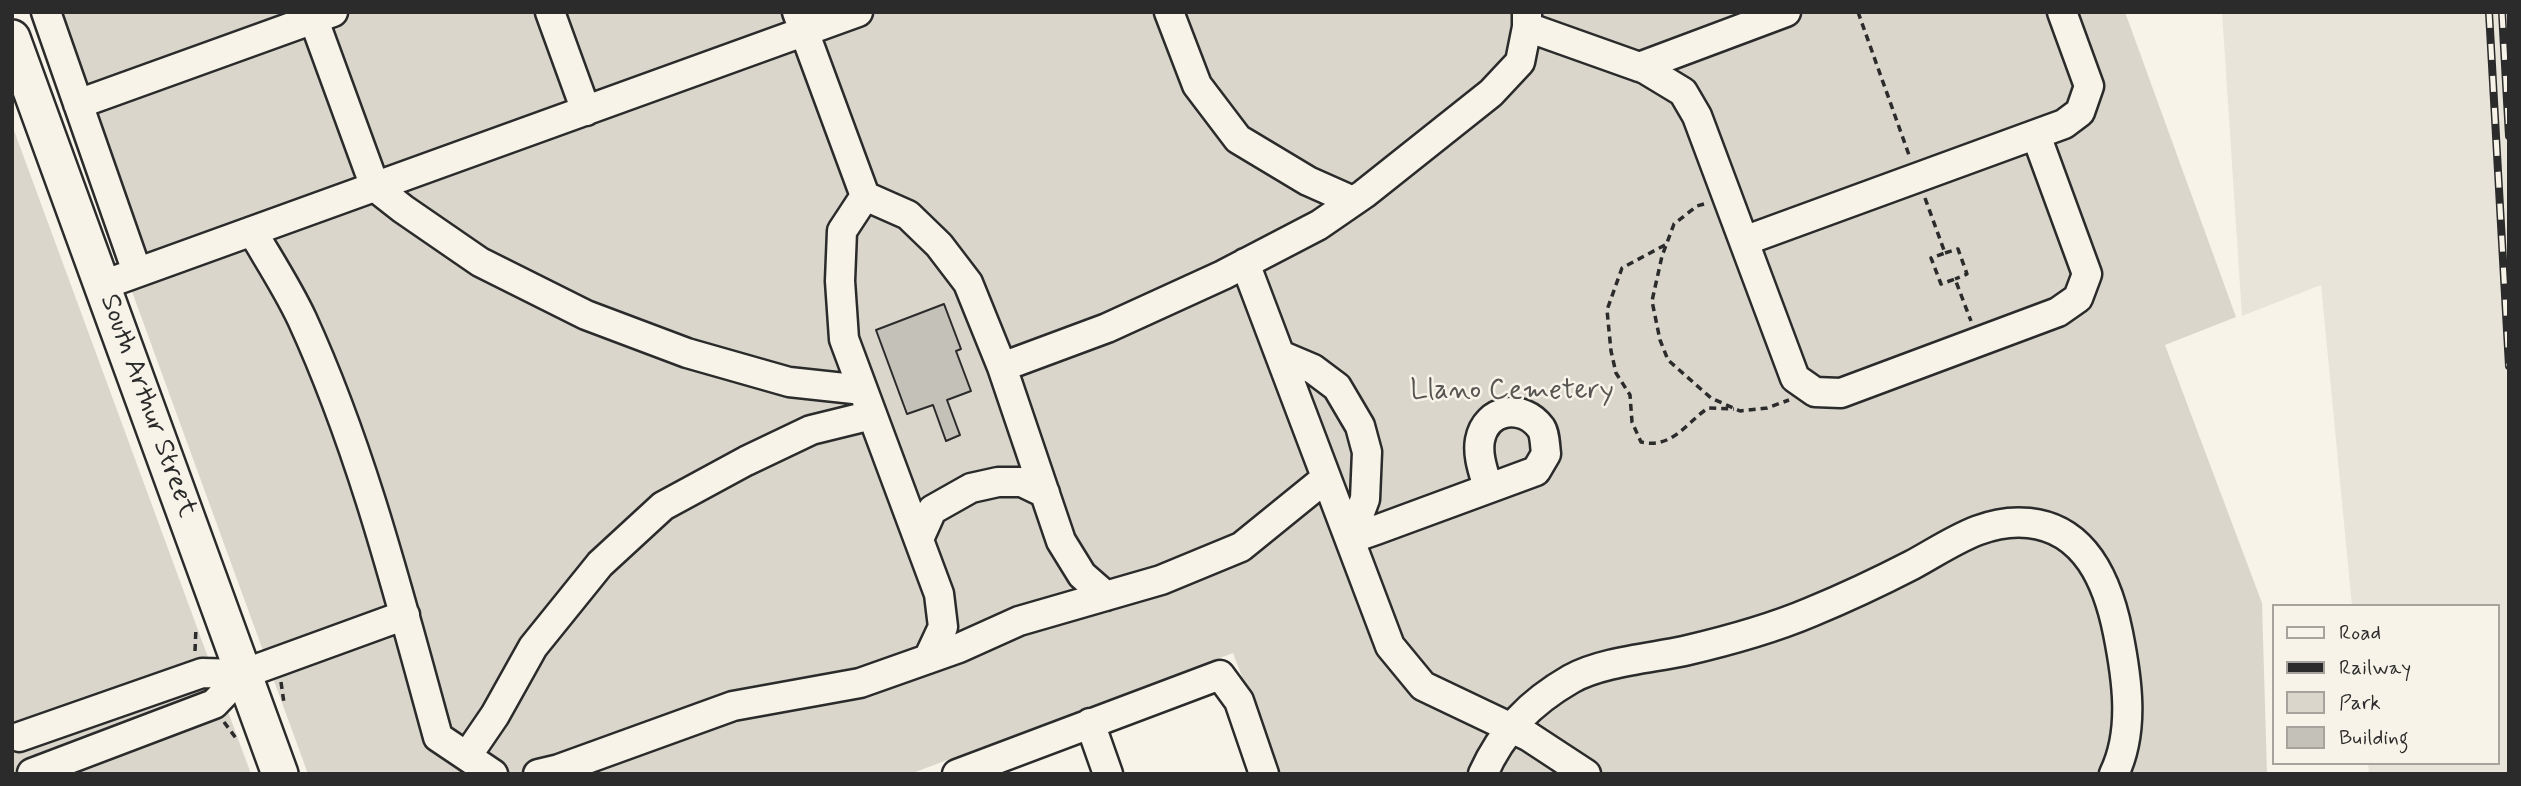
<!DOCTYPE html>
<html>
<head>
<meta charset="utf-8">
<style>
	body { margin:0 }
	#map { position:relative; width:2521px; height:786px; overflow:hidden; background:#f7f3e8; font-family:Mynerve,sans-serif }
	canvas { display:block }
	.frame { position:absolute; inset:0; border:14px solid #2b2b2b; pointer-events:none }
	.legend { position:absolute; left:2272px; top:604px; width:228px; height:161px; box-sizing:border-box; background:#f7f3e8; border:2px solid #a5a39c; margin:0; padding:9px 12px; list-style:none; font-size:21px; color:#2b2b2b }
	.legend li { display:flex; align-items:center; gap:14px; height:35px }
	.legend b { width:35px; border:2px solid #a5a39c }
</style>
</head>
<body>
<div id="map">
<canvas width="2521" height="786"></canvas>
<div class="frame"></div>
<ul class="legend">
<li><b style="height:9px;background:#f7f3e8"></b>Road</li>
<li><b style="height:9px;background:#2b2b2b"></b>Railway</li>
<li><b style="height:19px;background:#dad6cc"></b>Park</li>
<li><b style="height:19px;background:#c4c1b9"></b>Building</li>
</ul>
</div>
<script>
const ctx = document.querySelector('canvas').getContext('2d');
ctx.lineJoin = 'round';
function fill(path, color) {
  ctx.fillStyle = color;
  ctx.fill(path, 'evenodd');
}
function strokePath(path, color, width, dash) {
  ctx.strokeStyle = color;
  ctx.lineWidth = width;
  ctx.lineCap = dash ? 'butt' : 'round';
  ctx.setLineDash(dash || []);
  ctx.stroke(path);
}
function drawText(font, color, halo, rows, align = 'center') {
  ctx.font = font + ' Mynerve,sans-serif';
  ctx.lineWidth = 5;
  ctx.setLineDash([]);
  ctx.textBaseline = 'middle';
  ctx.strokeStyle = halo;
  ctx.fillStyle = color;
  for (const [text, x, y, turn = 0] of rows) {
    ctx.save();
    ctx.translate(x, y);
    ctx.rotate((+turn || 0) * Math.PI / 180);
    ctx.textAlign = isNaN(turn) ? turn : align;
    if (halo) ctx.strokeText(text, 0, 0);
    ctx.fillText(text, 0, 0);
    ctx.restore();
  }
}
fill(new Path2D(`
	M2222,12h287v762h-140l-1,-11h130v-157h-146l-31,-321 -79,31z`), '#e8e4da');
fill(new Path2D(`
	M30,12h2095l111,305 -71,28 97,258 5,171h-988l-46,-121 -323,121h-602z
	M12,125l239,649h-239z`), '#dad6cc');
const building = new Path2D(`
	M944,304l17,45 -5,2 15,40 -24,9 13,35 -14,6 -13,-36 -26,9 -31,-84z`);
fill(building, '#c4c1b9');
strokePath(building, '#2b2b2b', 2);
const minor = new Path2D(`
	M46,12l91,260
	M311,12l64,175 28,22 77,53 106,53 101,38 102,29 74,8
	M550,12l36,99
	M797,12l68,184
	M1169,12l28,73 41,54 70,42 45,20
	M1527,27l118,42 38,23 14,24 98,262 20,14 26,1 217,-81 20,-14 9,-24 -51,-139
	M1639,67l147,-55
	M78,104l255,-92
	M252,231c17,29 36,58 50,88 61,133 97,277 136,418l55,37
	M1744,241l320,-117 16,-12 9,-26 -27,-74
	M1245,263l145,383 33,40 105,50 58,38
	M103,285l755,-273
	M1280,355l33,14 24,18 23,39 7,26 -2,47 -15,40
	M1002,367l105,-39 116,-53 96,-50 45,-31 127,-101 29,-31 7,-35v-15
	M919,539l13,-29 39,-22 27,-6h24l23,11
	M1350,539l26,-9 160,-59 10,-17c-1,-8 -1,-20 -5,-26 -18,-25 -55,-20 -61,12 -3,16 4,33 8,48
	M928,659l15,-32 -4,-33 -95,-255 -4,-58 2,-50 23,-35 43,19 31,30 29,38 34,84 59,174 21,34 24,21
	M1090,723l18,51
	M19,737l183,-64 41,1 162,-59
	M467,756l28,-41 38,-68 67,-83 63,-58 83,-45 65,-31 61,-15
	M32,773l182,-69 29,-30
	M538,774l21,-5 174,-63 127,-23 99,-35 60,-27 142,-41 80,-33 85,-69
	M957,774l263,-99 19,26 25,73
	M1483,774c19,-43 48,-72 88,-95 30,-17 80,-21 113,-28 43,-10 87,-22 127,-39 34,-14 68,-30 101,-47 37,-20 72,-47 117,-42 57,6 79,60 89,110 9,45 17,98 -4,141`);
const major = new Path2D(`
	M12,38l268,736`);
strokePath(minor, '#2b2b2b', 33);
strokePath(major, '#2b2b2b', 40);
strokePath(new Path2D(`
	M1858,12l51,143
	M1925,198l20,55 -14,5 10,26 14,-5 16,42
	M1704,204l-7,2 -23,18 -12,32 -10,45 8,39 8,20 43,38 29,13 27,-3 22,-8
	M1665,245l-43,23 -15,42 4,41 5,22 14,22 2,27 9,20c31,7 44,-18 67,-34l26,1
	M1945,253l13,-4 9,25 -12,5
	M195,651l1,-24
	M281,682l3,21
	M224,722l14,19`), '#2b2b2b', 3.5, [7, 5]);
strokePath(minor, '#f7f3e8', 28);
strokePath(major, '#f7f3e8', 35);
const rail = new Path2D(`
	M2489,12l20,354
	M2502,12l7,124`);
strokePath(rail, '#2b2b2b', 8);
strokePath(rail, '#f7f3e8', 5, [16]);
drawText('28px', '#575653', '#f7f3e8', [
	["Llano Cemetery",1512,392]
]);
drawText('28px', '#2b2b2b', '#f7f3e8', [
	["South Arthur Street",147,406,70]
]);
</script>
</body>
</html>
